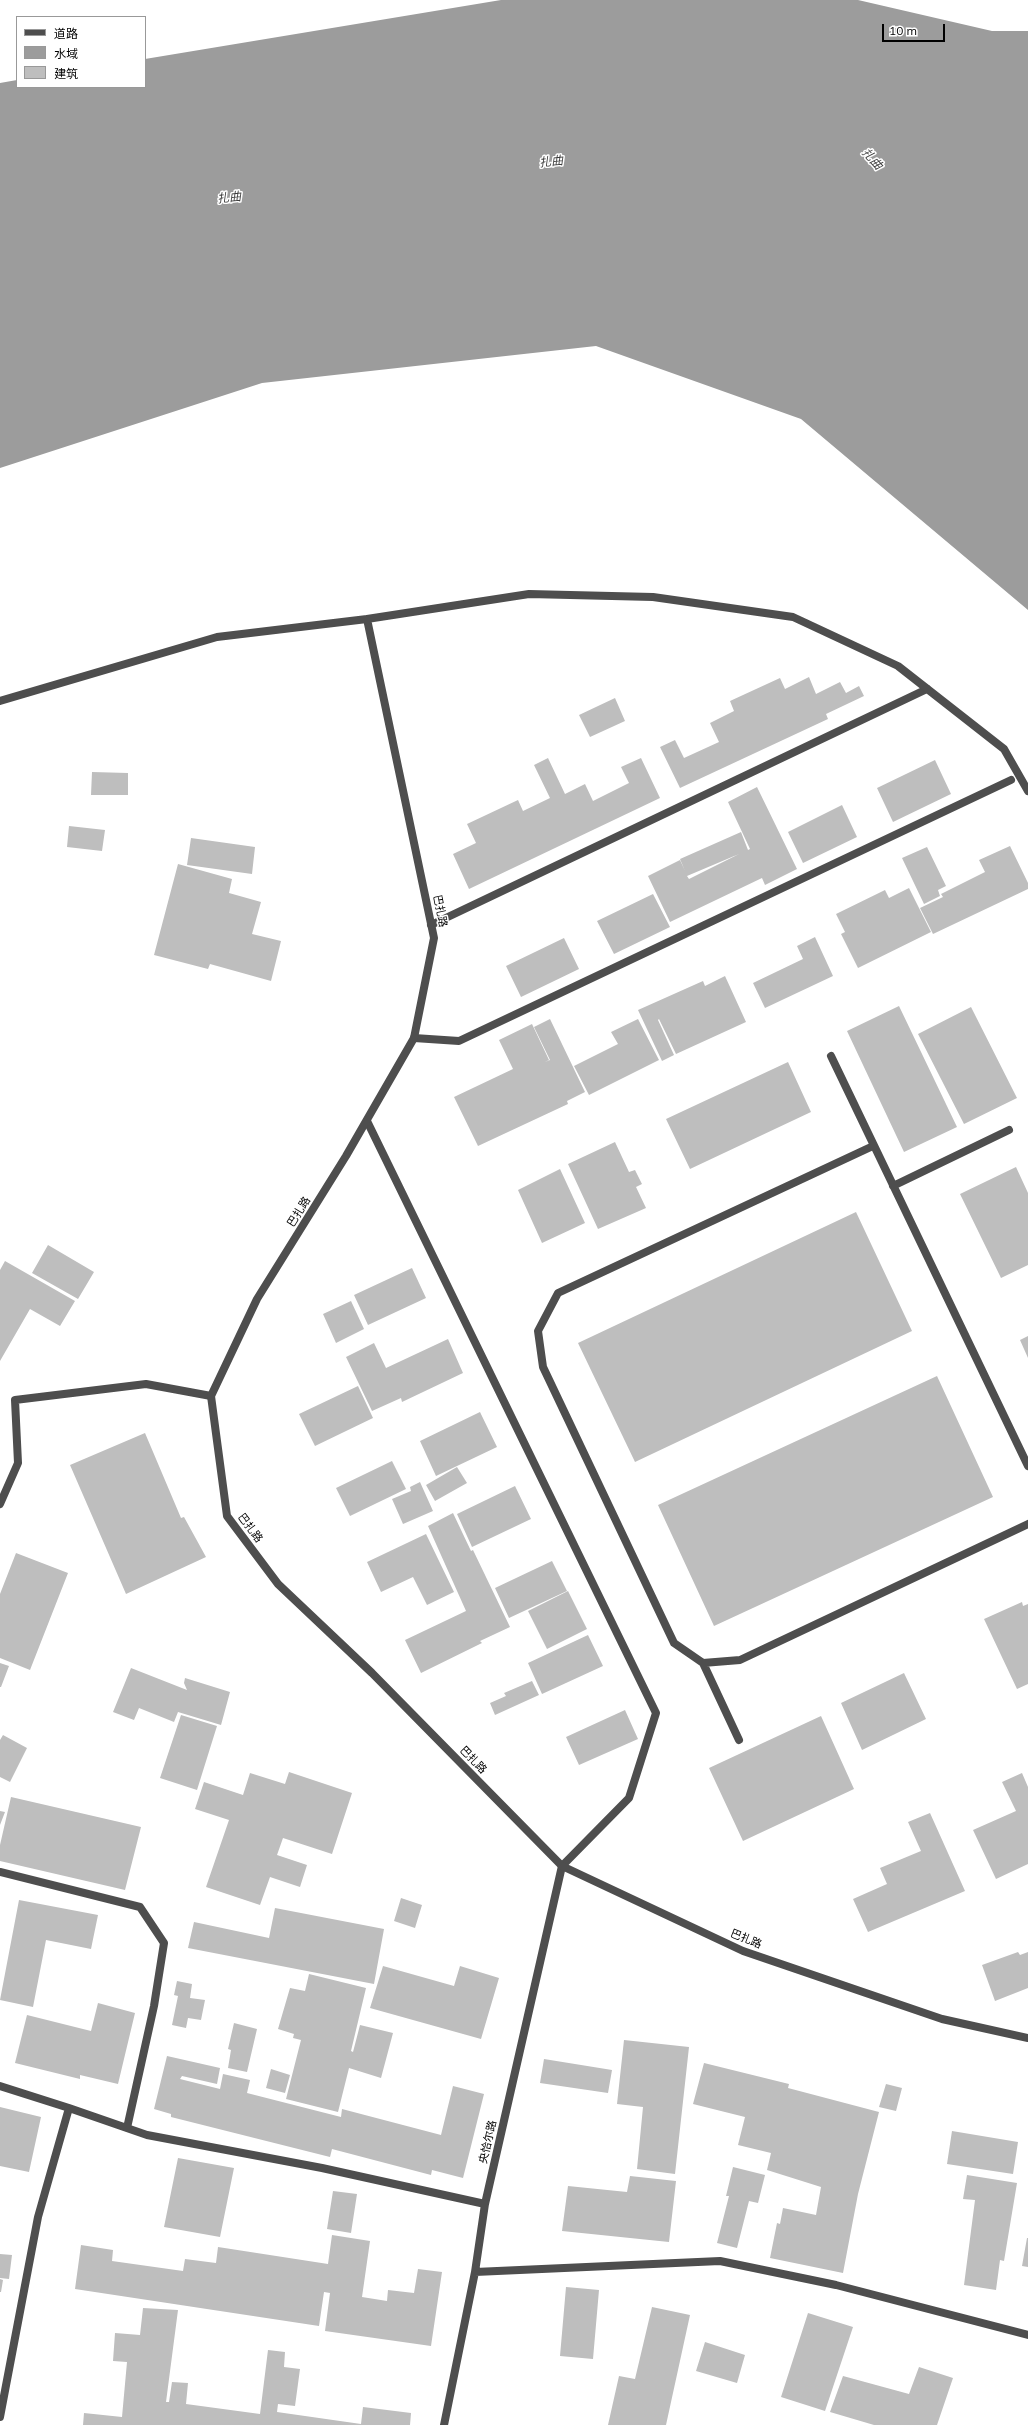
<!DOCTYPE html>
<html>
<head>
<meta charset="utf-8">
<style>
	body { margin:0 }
	#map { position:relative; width:1028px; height:2425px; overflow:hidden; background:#fff; font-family:Mulish,"Noto Sans SC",sans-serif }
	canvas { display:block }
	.legend { position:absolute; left:16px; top:16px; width:130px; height:72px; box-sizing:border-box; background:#fff; border:1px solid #999; margin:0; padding:5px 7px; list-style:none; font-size:12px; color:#000 }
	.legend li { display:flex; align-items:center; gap:8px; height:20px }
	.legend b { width:20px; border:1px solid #999 }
	.scale { position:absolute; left:882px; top:24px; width:63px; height:18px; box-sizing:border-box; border:2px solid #000; border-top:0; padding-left:5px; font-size:12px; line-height:14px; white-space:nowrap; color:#000; -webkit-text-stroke:3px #fff; paint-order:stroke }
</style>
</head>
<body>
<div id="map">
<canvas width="1028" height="2425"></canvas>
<ul class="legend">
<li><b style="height:5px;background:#4e4e4e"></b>道路</li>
<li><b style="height:11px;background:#9c9c9c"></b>水域</li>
<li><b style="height:11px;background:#bebebe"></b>建筑</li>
</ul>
<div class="scale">10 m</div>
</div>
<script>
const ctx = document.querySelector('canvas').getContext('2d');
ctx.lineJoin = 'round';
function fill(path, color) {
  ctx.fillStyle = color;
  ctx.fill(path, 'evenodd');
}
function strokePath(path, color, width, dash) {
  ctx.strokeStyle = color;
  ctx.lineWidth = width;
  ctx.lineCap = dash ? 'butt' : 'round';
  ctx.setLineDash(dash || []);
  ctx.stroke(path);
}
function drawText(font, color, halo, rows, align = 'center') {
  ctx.font = font + ' Mulish,"Noto Sans SC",sans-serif';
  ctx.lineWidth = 3;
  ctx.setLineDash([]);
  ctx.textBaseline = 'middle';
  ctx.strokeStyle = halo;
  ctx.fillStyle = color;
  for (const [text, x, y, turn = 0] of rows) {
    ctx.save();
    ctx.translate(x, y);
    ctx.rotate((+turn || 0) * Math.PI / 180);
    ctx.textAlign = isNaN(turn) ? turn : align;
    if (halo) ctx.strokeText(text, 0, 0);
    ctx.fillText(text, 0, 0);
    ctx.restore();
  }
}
fill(new Path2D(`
	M501,0h357l134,31h36v579l-227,-191 -205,-73 -334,37 -262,85v-385l17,-3v7h128v-28z`), '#9c9c9c');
fill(new Path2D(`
	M809,677l7,17 24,-12 6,11 13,-7 5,10 -38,18 2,5 -148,69 -20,-41 15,-7 9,18 35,-16 -9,-19 24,-12 -4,-10 50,-23 5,11z
	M615,698l10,23 -35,16 -11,-22z
	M548,758l17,36 20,-10 8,17 36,-18 -8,-16 20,-9 19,40 -191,91 -16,-35 23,-11 -9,-19 51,-24 5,11 27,-13 -16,-33z
	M935,760l16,34 -58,28 -16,-34z
	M92,772l36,1v22h-37z
	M757,787l40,82 -32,16 -3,-7 -92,44 -22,-46 32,-16 5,11 -5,-12 61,-27 7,18 2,-1 -22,-47zM739,854l-50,25 -2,-3z
	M842,805l15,32 -54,26 -15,-31z
	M69,826l36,4 -3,21 -35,-4z
	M191,838l64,9 -3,27 -65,-9z
	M1010,846l18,37v6l-95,45 -13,-26 23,-11 -2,-3 44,-22 -6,-12z
	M927,847l19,39 -8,4 2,6 -16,8 -22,-46z
	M178,864l54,15 -3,14 32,9 -9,32 29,7 -10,40 -61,-17 -2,5 -54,-14z
	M909,888l22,44 -73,36 -17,-34 4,-2 -9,-18 49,-24 4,8z
	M653,894l17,33 -56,27 -17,-33z
	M815,937l18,39 -68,32 -12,-25 50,-24 -6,-13z
	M564,938l15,31 -58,28 -15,-31z
	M725,976l21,46 -70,32 -17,-35 -1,1 16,35 -12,6 -24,-51 65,-29 2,5z
	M899,1006l58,121 -53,25 -57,-121z
	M971,1007l46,91 -53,26 -46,-90z
	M550,1019l35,73 -18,9 1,3 -90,42 -24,-49 59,-28 -14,-29 33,-16 17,36 -4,2 5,-2 -16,-33z
	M638,1019l21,41 -70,35 -15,-29 44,-22 -7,-12z
	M788,1062l23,50 -121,57 -24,-50z
	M615,1142l14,30 6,-2 7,14 -6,3 10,21 -48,21 -30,-65z
	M1016,1167l12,26v72l-27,13 -41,-84z
	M560,1169l25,54 -43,20 -24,-53z
	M856,1212l56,119 -277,131 -57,-119z
	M48,1245l46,27 -16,27 -46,-26z
	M5,1261l70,40 -15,25 -30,-17 -30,52v-91z
	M412,1268l14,30 -58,27 -14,-30z
	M351,1301l13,28 -28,14 -13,-29z
	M1028,1336v22l-8,-18z
	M448,1339l15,34 -61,29 -1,-4 -29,13 -26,-54 28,-14 12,25z
	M937,1376l56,121 -279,129 -56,-121z
	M358,1386l15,32 -58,28 -16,-32z
	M480,1412l17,35 -61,29 -16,-35z
	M145,1433l36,85 3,-1 22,40 -80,37 -56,-129z
	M392,1461l14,28 -56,27 -14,-28z
	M457,1467l10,16 -32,18 -9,-16z
	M420,1482l13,29 -30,13 -11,-25 19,-8 -1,-4z
	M515,1486l16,33 -59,28 -15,-33z
	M453,1513l18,38 2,-1 37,77 -30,14 2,2 -61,30 -16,-33 61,-29 -38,-85z
	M426,1534l28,58 -27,13 -14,-28 -32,15 -14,-30z
	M16,1553l52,20 -38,97 -30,-12v-64z
	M552,1561l15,30 -58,27 -14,-30z
	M568,1591l19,38 -40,20 -19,-38z
	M1022,1602l1,4 5,-2v80l-11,5 -33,-70z
	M588,1635l15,31 -61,28 -14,-31z
	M0,1663l9,3 -8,21h-1z
	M131,1668l56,22 -3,-7 1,-5 45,14 -9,33 -43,-13 -4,10 -35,-14 -5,12 -21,-8z
	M904,1673l22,46 -64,31 -21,-47z
	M532,1681l7,14 -44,20 -5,-12 16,-7 -2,-3z
	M625,1710l13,29 -59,26 -13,-28z
	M181,1715l36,11 -20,64 -37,-12z
	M821,1716l33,73 -111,52 -34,-73z
	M3,1735l24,13 -17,34 -10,-5v-37z
	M289,1772l63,21 -20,61 -49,-16 -6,17 30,10 -7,22 -30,-10 -10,28 -54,-18 23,-67 -34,-11 9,-27 39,13 7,-22 35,11z
	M1022,1773l6,14v77l-32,15 -23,-49 43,-19 -14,-29z
	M11,1797l130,30 -16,63 -125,-29v-16z
	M0,1811l5,1 -5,13z
	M930,1813l35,78 -97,41 -15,-33 34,-15 -7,-16 41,-17 -13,-29z
	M401,1898l21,7 -7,23 -21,-7z
	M19,1900l79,15 -7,34 -45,-9 -13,67 -33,-7z
	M275,1908l109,21 -10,55 -186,-36 6,-26 75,16z
	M1018,1952l2,3 8,-3v36l-33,13 -13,-36z
	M383,1966l71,20 6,-20 39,12 -18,61 -111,-31z
	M309,1974l57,14 -15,63 2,1 7,-27 33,8 -12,45 -32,-10 -11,44 -52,-13 15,-59 -8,-2 1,-4 -16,-5 12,-41 15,3z
	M177,1981l15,3 -2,14 15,2 -4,20 -13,-2 -2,10 -14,-3 6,-29 -4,-1z
	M98,2003l37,10 -17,71 -38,-9v4l-65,-16 12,-48 64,16z
	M234,2023l23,6 -10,43 -19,-4 3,-18 -3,-1z
	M624,2040l65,7 -14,127 -38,-5 6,-62 -26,-3z
	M167,2056l53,12 -3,16 -35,-8 -2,3 40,10 3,-15 27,6 -3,13 94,24 1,-8 99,26 12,-49 31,8 -21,84 -31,-8 -1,5 -99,-26 -2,8 -159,-40v-3l-17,-5z
	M544,2059l68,11 -4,23 -68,-10z
	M704,2063l85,21 -1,4 91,24 -21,82 -15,79 -73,-15 7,-35 3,1 3,-16 33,7 5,-28 -54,-17 4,-17 -33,-8 7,-28 -52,-13z
	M271,2069l19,6 -5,18 -19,-5z
	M886,2084l16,4 -6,23 -17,-4z
	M0,2107l41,10 -12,55 -29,-6z
	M952,2131l66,11 -5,32 -66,-10z
	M178,2158l56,10 -14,69 -56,-10z
	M733,2167l32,8 -7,28 -9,-2 -12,47 -20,-5 12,-47h-3z
	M967,2175l50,8 -13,78 -4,-1 -4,30 -32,-5 11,-85 -12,-1z
	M630,2176l46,5 -7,61 -107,-11 6,-45 59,6z
	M333,2191l24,3 -6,39 -24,-4z
	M332,2235l38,6 -8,56 25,4 1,-11 26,3 4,-24 24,3 -11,74 -106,-15 5,-38 -6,-1 -5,34 -244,-37 6,-44 32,5 -1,11 71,10 2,-12 31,4 2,-16 110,17z
	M1027,2238h1v29l-6,-1z
	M0,2254l12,1 -3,24 -9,-1z
	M0,2279l3,1 -2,12h-1z
	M566,2287l33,3 -6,69 -33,-3z
	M652,2307l38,8 -24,110h-58l11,-49 16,3z
	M143,2308l35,2 -12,92h3l3,-20 16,1 -2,21 74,10 8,-64 17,2 -1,15 16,2 -5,37 -17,-2 -1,8 84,12 2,-17 48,6 -1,12h-327l1,-12 38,4 5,-55 -14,-1 2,-28 25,2z
	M808,2313l45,14 -28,84 -44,-14z
	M705,2342l40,13 -8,28 -41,-12z
	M919,2367l34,11 -16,47h-63l-44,-13 13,-36 66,18z`), '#bebebe');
strokePath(new Path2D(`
	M431,925l496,-236
	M414,1038l45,3 552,-261
	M831,1056l197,410
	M367,1121l289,592 -27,85 -67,68 -77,338 -10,68 -31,153
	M873,1146l-315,147 -20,38 5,36 131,276 29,20 37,-3 288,-136
	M893,1186l116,-56
	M0,1504l18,-41 -3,-63 131,-16 65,12
	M703,1663l36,77
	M0,1872l140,35 24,36 -10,63 -27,122
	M0,2086l69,22
	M475,2272l245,-11 116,24 192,50
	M0,2417l38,-200 31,-109 78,27 175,33 163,36`), '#4e4e4e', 8);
strokePath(new Path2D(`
	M367,619l67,319 -20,100 -68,118 -89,143 -46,97 16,120 51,68 94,89 190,193 181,85 199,68 86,19
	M0,701l217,-64 150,-18 162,-25 124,3 140,20 105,49 106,83 24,42`), '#4e4e4e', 8);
drawText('11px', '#000', '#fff', [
	["巴扎路",440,911,79],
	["巴扎路",299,1212,-58],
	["巴扎路",250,1528,53],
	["巴扎路",473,1760,46],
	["巴扎路",746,1939,22],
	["央恰尔路",488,2142,-77]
]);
drawText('italic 12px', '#3d3d3d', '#fff', [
	["扎曲",872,159,48],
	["扎曲",551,162,-6],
	["扎曲",229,198,-6]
]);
</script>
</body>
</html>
